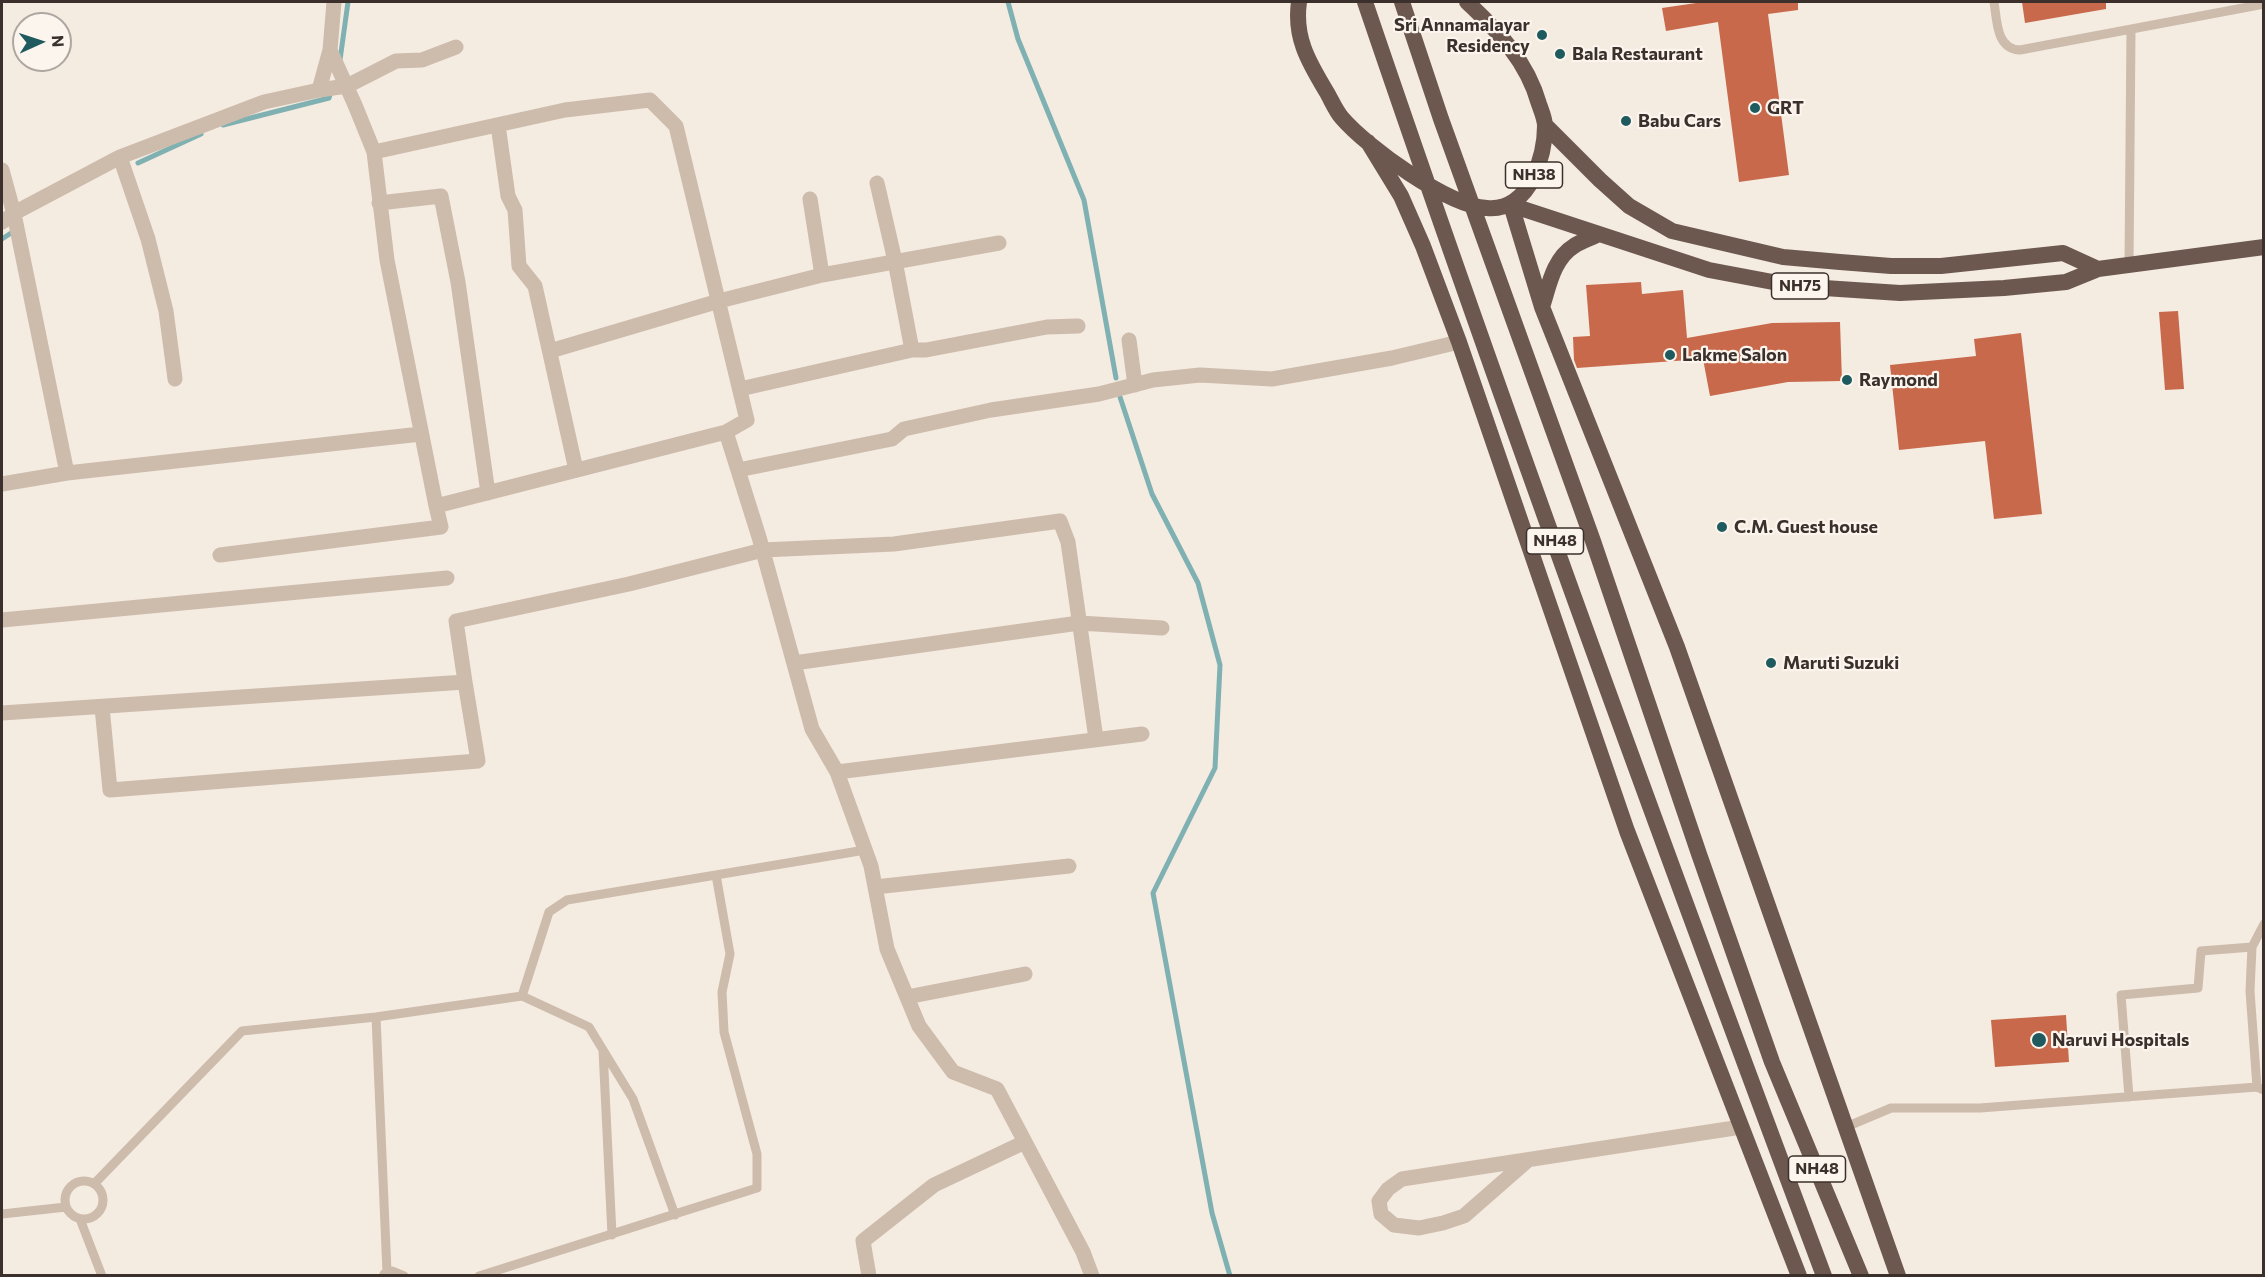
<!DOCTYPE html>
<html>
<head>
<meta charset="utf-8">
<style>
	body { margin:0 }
	#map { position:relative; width:2265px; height:1277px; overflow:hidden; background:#f4ebe1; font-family:Commissioner,sans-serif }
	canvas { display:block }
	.frame { position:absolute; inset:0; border:3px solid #3b302b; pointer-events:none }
	.north { position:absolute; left:12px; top:12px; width:60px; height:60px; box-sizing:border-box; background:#fbf5ee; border:2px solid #aea6a0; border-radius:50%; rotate:87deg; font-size:16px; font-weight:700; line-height:24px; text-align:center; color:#3b302b }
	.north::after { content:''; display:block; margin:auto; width:21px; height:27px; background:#1f5a5e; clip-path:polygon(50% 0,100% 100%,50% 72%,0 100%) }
</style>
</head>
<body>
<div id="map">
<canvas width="2265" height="1277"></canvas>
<div class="frame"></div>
<div class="north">N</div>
</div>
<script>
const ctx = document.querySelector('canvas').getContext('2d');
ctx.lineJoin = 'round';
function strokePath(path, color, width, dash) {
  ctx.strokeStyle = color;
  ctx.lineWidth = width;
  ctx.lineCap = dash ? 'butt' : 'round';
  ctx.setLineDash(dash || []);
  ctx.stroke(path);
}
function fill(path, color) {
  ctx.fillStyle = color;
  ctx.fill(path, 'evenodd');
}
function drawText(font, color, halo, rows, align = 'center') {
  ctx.font = font + ' Commissioner,sans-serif';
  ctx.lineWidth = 4.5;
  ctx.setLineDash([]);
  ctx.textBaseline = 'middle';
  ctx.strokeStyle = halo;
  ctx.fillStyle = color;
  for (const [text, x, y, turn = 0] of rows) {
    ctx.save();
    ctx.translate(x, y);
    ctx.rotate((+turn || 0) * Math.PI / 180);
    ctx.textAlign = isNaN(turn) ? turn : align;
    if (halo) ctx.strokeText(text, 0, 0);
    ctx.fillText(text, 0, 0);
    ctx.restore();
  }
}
strokePath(new Path2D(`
	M1008,2l10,37 66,161 32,178
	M340,60l8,-58
	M223,125l106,-27 2,-7
	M138,163l63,-29
	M2,239l9,-6
	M1120,397l32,97 46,89 22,82 -5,103 -62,125 59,320 18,63`), '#7fb0b2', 5);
fill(new Path2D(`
	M1703,2h95v8l-30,4 21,161 -50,7 -21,-160 -52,9 -4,-23z
	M2022,2h84v7l-81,14z
	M1641,282l1,12 41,-4 4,48 85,-15 68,-1 2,59 -54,1 -78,14 -7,-37 -126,9 -3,-8 -1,-23 17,-1 -4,-51z
	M2178,311l6,78 -19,1 -6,-78z
	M2021,333l21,181 -48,5 -9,-78 -86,9 -9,-85 86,-9 -2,-17z
	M2066,1015l3,47 -74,5 -4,-47z`), '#c8694b');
strokePath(new Path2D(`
	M1994,2c3,18 2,47 26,48l244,-46
	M2129,265l2,-236
	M2252,947l12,-23
	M522,996l27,-84 18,-12 298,-50
	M376,1017l11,255
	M603,1050l9,185
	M2129,1097l-8,-102 77,-7 3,-37 51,-4 -2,44 7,96
	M1846,1127l45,-19h89l277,-21 7,3
	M65 1200a19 19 0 1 1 38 0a19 19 0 1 1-38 0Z
	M94,1184l148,-153 134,-14 146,-21 67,31 44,72 42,116
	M2,1214l64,-7
	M80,1219l22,57
	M384,1274l8,-3 12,5
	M479,1276l278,-88v-34l-33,-122 -2,-40 8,-38 -14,-79`), '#cdbbac', 9);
strokePath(new Path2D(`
	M330,50l25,55 19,47 13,108 49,246 290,-74
	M319,90l28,-4 49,-25 26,-1 34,-13
	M498,125l10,71 7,14 4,56 16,20 41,184
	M374,152l191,-42 85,-10 26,26 71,294 -21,12 33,105 53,192 25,43 34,94 16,83 32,77 34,46 44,17 86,163 9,24
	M120,157l28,82 18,72 9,68
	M2,170l12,44 53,259
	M877,183l18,78 17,89
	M810,199l12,76
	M379,203l62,-7 17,86 30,211
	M2,222l16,-11 102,-54 144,-55 55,-12 11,-40 4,-48
	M1129,340l6,45
	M550,351l169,-50 103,-26 177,-32
	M740,389l172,-39h14l121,-23 31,-1
	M738,470l154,-31 12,-10 87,-19 108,-16 54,-14 47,-5 72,4 120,-21 67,-16
	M2,484l65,-11 354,-39
	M220,555l221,-28 -5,-21
	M2,620l445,-42
	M794,663l285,-40 83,5
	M465,682l-9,-61 173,-37 134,-34 131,-6 166,-23 8,21 28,197
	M2,713l463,-31 13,79 -368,29 -8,-83
	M837,772l305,-38
	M875,887l194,-21
	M907,997l118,-23
	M1528,1160l-64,56 -21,7 -24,5 -25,-3 -13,-11 -2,-13 9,-12 14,-10 339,-52
	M869,1276l-6,-35 71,-56 91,-43`), '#cdbbac', 15);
strokePath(new Path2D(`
	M1299,2c-5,35 9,59 27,89 5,8 9,19 16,27 26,30 106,88 145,90 21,2 37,-11 46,-30 7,-15 12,-35 12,-52 0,-7 -4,-16 -6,-22 -12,-43 -41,-73 -72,-102
	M1365,2c145,427 301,851 459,1274
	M1402,2l39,117 152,422 106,313 73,208 89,214
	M1545,125l55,55 29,26 43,25 111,26 57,5 51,4h50l122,-13 35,16
	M1368,142l33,54 22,50 36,96 168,489 172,445
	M1511,205l31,102 135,340 221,629
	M1511,205l198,65 85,16 106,7 104,-5 62,-6 32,-13 166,-22
	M1542,307c7,-21 11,-48 32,-61 7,-5 17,-8 25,-12`), '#6c584f', 16);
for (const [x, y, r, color] of [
	[1542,35,6,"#1f5a5e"],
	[1560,54,6,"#1f5a5e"],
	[1755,108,6,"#1f5a5e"],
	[1626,121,6,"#1f5a5e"],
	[1670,355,6,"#1f5a5e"],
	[1847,380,6,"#1f5a5e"],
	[1722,527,6,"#1f5a5e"],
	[1771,663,6,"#1f5a5e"],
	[2039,1040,8,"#1f5a5e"]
]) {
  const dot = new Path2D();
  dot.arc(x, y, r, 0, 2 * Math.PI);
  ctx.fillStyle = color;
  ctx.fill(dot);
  strokePath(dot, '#fbf5ee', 2);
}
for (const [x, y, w] of [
	[1534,175,57],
	[1800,286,57],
	[1555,541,57],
	[1817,1169,57]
]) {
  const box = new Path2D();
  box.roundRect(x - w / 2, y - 13, w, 26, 4.5);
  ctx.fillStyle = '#fbf5ee';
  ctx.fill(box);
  strokePath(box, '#3b302b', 1.5);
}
drawText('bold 16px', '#3b302b', null, [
	["NH38",1534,175],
	["NH75",1800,286],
	["NH48",1555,541],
	["NH48",1817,1169]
]);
drawText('bold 18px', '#3b302b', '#fbf5ee', [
	["Sri Annamalayar",1530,25,"right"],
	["Residency",1530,46,"right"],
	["Bala Restaurant",1572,54],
	["GRT",1767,108],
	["Babu Cars",1638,121],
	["Lakme Salon",1682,355],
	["Raymond",1859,380],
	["C.M. Guest house",1734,527],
	["Maruti Suzuki",1783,663],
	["Naruvi Hospitals",2052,1040]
], 'left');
</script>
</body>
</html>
